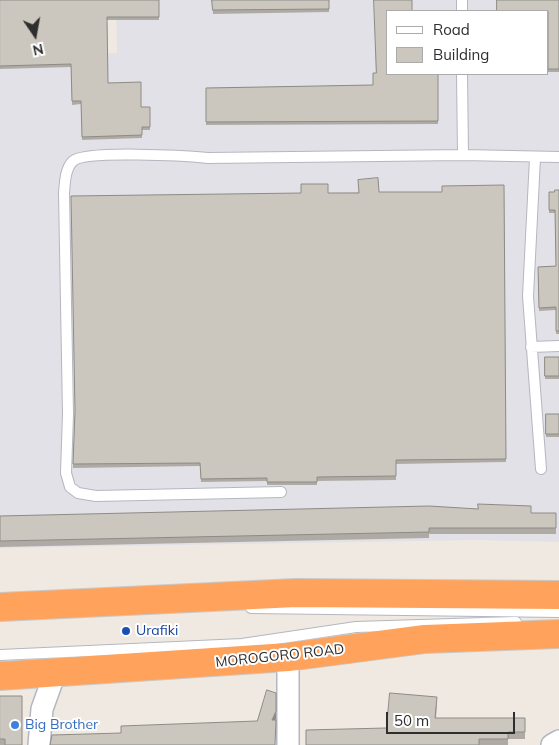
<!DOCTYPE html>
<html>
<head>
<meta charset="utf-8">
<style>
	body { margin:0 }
	#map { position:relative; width:559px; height:745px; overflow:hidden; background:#efe9e1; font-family:Mulish,sans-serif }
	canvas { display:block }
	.legend { position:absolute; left:386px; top:10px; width:162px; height:65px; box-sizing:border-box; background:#fff; border:1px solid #ababab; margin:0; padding:6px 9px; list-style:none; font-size:15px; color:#2e2e2e }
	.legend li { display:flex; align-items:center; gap:10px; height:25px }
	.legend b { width:25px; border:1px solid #ababab }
	.north { position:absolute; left:10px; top:10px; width:50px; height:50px; -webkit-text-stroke:4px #fff; paint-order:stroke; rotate:168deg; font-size:14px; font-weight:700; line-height:20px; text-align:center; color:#2e2e2e }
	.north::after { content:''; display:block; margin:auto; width:18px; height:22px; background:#2e2e2e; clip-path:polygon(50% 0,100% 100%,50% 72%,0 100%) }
	.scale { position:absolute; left:386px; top:712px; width:129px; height:22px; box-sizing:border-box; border:2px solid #2e2e2e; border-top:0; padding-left:6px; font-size:15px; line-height:18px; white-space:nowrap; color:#2e2e2e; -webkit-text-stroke:4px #fff; paint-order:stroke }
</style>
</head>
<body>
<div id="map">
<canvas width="559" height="745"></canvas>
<ul class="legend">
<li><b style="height:6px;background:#fff"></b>Road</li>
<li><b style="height:14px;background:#cbc7bf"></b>Building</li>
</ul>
<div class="north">N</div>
<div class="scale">50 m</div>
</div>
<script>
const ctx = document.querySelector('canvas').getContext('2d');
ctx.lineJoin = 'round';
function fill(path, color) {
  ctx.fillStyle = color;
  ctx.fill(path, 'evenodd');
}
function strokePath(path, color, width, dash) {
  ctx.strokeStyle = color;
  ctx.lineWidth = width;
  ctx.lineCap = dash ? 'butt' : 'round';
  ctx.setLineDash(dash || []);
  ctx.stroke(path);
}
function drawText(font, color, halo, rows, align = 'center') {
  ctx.font = font + ' Mulish,sans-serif';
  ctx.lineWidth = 4;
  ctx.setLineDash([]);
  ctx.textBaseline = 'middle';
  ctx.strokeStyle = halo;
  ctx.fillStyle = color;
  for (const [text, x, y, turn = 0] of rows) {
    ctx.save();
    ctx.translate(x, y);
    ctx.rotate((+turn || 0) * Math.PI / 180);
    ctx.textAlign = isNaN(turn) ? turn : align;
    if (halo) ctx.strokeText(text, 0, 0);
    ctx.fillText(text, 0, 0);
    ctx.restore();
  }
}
fill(new Path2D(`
	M116,0h443v542l-83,-2 -476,8v-494l117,-1zM388,11h160v63h-160z`), '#e3e1e8');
const lane = new Path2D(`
	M462,0v11
	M462,74l1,81
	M535,158l-7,138 13,173
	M531,347l28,-1
	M281,492l-185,4 -18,-3 -8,-6 -4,-14 2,-59 -4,-221c1,-11 1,-24 9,-32 12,-11 115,-5 135,-3l255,-3 96,2
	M251,608l308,4
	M0,655l242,-11 114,-17 160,-5`);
const street = new Path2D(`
	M39,745l3,-36 13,-36
	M288,745v-88
	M552,745l7,-4`);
const highway = new Path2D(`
	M0,607l296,-14 263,2
	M0,676l288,-19 137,-18 134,-5`);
strokePath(lane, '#b4b7c1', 12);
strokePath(street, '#b4b7c1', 24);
strokePath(highway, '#c9c9c9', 30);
strokePath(lane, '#fff', 10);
strokePath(street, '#fff', 21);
strokePath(highway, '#ffa35c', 28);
fill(new Path2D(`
	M0,0h159v20h-52l1,63 33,24h9v23h-8v8l-60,2 -1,-36 -9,1 -1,-38 -71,2z
	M212,0h117v12l-116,2z
	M559,0v72h-11v-61z
	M376,73l62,1v50l-232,1v-37l167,-3z
	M504,185l2,277 -110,2v16l-79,1v4h-50v-4l-66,1 -1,-16 -127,2 2,-56 253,-219 114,-1z
	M559,190v144h-3v-24l-17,1 -1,-44 18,-1 -1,-53h-6v-21h5z
	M545,357h14v22h-14z
	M546,414h13v23h-13z
	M531,513h25v21h-127v4l-429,9v-31z
	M0,696l22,49h-22z
	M437,705l-1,13h89v21h-17v6h-202l80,-17z`), '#afaba4');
fill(new Path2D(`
	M276,711v8l-4,8v-7z`), '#8e8b86');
const building = new Path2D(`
	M0,0h159v17h-52l1,66 33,-1v25h9v20h-8v8l-60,2 -1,-36h-9l-1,-37 -71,2z
	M212,0h117v9l-116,1z
	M374,0h38v11h-24v63h50v47l-232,1v-34l167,-3v-12h3z
	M497,0h62v69h-11v-58h-51z
	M378,178l1,14h63v-6l62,-1 2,274 -110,1v16l-79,1v5h-50v-4l-66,1 -1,-16 -127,1 2,-53 -4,-215 230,-3v-9h27v9h31l-1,-13z
	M555,190h4v141h-3v-24l-17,1 -1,-41 18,-1 -1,-56h-6v-18h5z
	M545,357h14v19h-14z
	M546,414h13v20h-13z
	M478,504l53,2v7h25v15h-127v4l-429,9v-25l429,-10 49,3z
	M267,690l9,3v18l-4,9h4l-1,25h-225l2,-10 69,-2v-7l136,-5z
	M390,693l47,4 -2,21h90v14h-17v7h-29v6h-173v-15l80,-2z
	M0,696h22v49h-17v-6h-5z`);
fill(building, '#cbc7bf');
strokePath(building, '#8e8b86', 1);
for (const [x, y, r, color] of [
	[126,631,5,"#1a4fb4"],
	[15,725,5,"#3f7fe0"]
]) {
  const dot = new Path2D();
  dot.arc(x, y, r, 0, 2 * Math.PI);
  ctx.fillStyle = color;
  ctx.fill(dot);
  strokePath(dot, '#fff', 2);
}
drawText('14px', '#164399', '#fff', [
	["Urafiki",136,631]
], 'left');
drawText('14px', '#2e2e2e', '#fff', [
	["MOROGORO ROAD",280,656,-6]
]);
drawText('14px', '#366cbe', '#fff', [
	["Big Brother",25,725]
], 'left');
</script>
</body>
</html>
